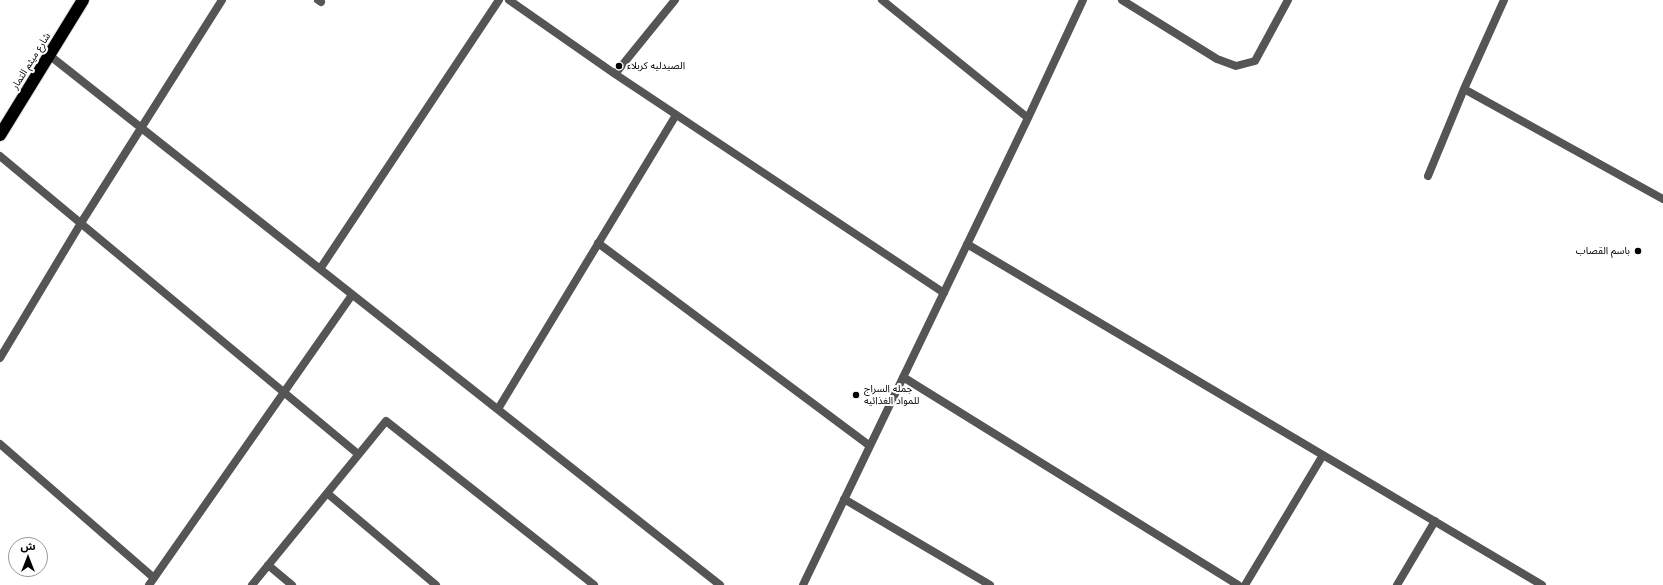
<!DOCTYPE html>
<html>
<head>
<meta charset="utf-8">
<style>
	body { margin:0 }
	#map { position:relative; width:1663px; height:585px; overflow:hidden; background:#fff; font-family:Inter,"Noto Sans Arabic",sans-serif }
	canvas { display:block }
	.north { position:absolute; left:8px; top:537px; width:40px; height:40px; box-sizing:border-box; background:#fff; border:1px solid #999; border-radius:50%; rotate:0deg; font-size:11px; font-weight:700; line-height:16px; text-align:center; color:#000 }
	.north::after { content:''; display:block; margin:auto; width:14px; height:18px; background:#000; clip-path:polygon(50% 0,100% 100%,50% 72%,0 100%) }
</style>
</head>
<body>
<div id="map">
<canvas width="1663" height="585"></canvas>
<div class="north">ش</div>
</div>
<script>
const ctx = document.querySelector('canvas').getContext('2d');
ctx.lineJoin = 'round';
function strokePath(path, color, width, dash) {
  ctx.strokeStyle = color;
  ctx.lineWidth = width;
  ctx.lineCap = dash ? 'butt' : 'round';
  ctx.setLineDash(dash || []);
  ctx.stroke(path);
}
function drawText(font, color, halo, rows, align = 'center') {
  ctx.font = font + ' Inter,"Noto Sans Arabic",sans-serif';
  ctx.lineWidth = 4;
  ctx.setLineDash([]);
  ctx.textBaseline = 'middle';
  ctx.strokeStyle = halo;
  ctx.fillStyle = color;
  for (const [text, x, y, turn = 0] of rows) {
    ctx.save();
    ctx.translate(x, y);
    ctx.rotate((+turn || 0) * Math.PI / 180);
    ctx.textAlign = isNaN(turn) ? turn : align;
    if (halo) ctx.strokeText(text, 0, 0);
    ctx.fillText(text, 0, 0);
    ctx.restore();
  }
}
const highway = new Path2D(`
	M0,135l83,-135`);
strokePath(highway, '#dbdbdb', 14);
strokePath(new Path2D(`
	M318,0l3,2`), '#555', 8);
strokePath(new Path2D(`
	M509,0l106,74 329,219
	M882,0l146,118
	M1122,0l95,59 19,7 19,-5 33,-61
	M49,55l671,530
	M615,74l60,-74
	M1464,89l199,110
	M0,156l358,298
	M1428,176l36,-87 40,-89
	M598,243l272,203
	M967,244l575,341
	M320,269l179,-269
	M0,358l81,-135 141,-223
	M903,377l335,208
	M498,409l178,-294
	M0,444l154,134
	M327,493l109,92
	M844,499l146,86
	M268,565l24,20
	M149,585l203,-290
	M252,585l134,-164 208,164
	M803,585l225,-467 55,-118
	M1245,585l78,-130
	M1397,585l38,-64`), '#555', 8);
strokePath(highway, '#000', 12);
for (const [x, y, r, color] of [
	[619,66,4,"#000"],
	[1638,251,4,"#000"],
	[856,395,4,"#000"]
]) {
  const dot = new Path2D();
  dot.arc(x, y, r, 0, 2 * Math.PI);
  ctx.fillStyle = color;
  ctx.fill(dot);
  strokePath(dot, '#fff', 1.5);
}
drawText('10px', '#000', '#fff', [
	["شارع ميثم التمار",31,61,-58]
]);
drawText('10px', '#000', '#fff', [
	["الصيدليه كربلاء",627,66],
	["باسم القصاب",1630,251,"right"],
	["جمله السراج",864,389],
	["للمواد الغذائيه",864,401]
], 'left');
</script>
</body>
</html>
